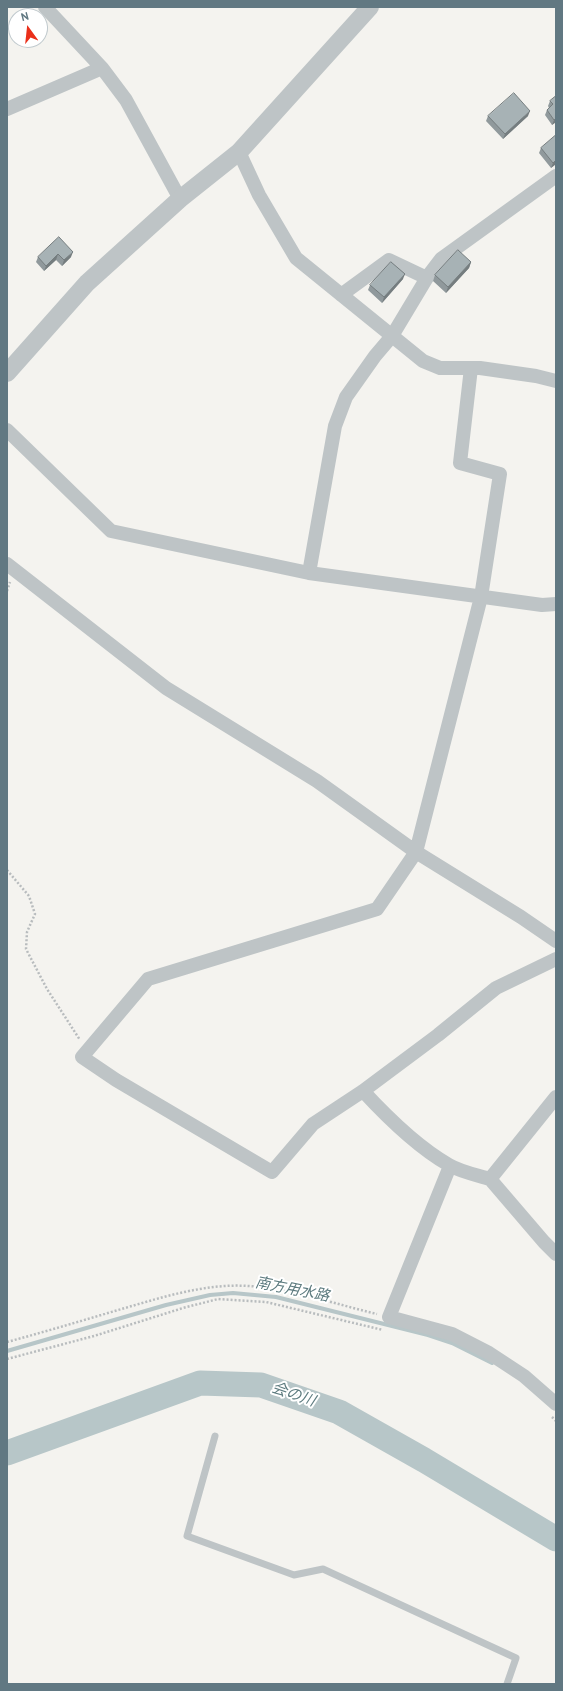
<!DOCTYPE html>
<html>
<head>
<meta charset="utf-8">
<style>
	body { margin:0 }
	#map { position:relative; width:563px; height:1691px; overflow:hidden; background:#f4f3ef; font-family:Overpass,sans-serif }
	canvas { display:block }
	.frame { position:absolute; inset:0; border:8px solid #617882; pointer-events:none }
	.north { position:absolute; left:8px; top:8px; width:40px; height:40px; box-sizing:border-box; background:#fff; border:1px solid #c0c9cd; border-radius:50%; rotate:345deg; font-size:11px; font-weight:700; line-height:16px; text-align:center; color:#617882 }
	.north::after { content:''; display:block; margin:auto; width:14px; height:18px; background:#ea2f1a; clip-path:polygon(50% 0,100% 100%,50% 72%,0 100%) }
</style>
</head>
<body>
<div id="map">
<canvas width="563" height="1691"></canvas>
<div class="frame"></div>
<div class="north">N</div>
</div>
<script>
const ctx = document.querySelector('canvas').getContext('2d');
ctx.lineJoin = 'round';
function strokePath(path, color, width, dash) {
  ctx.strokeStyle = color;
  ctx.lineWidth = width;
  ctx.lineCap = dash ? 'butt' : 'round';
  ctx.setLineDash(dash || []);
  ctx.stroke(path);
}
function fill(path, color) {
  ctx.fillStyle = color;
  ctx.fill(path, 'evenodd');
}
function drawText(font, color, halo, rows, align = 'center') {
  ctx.font = font + ' Overpass,"Noto Sans JP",sans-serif';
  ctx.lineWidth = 4;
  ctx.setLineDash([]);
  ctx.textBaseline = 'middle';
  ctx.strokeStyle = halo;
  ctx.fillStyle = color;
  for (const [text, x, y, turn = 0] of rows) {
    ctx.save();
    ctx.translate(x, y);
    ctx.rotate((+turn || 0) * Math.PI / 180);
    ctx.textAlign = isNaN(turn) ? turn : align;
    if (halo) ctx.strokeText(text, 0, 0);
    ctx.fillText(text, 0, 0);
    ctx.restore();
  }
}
strokePath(new Path2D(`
	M7,1351l159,-46 44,-10 23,-2 43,4 152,38 24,8 40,20`), '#b7c6c8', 4);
strokePath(new Path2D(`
	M7,1453l193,-70 61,2 78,27 85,48 132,79`), '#b7c6c8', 25);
strokePath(new Path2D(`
	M7,591l3,-9
	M7,870l22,26 6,18 -8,18 -1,17 21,40 33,51
	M7,1342c37,-10 74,-21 111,-32 42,-12 87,-27 131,-24 43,3 86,18 128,28
	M7,1359l87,-23 89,-28 35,-9 48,3 117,28
	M552,1417l4,4`), '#b8bcbe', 2.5, [2, 2]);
strokePath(new Path2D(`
	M215,1436l-28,100 107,39 29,-6 193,89 -9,26`), '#bec4c6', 7);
strokePath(new Path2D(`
	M45,7l57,61
	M7,109l95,-41 24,32 54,99
	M239,152l20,43 37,63 127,103 17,7h40l56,8 20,5
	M341,295l48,-35 38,18
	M471,368l-11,95 40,11 -19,123 -65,255 -39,57 -229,70 -66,78 34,23 156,92 41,-48 50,-33 75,-56 58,-47 60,-29
	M7,430l104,101 198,42 233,32 14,-1
	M7,564l159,124 151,93 99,71 105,65 35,24
	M309,573l26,-147 11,-29 29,-41 17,-20 36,-60 13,-17 115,-83
	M363,1091c24,26 56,57 86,74 12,7 28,10 41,14
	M556,1097l-66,82 54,63 12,12
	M450,1166l-61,151 63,17 37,19 35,23 32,28`), '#bec4c6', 14);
strokePath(new Path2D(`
	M7,373l80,-90 93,-84 59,-47 131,-145`), '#bec4c6', 18);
fill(new Path2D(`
	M556,96v26l-4,3 -7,-10 2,-5 2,-2 -1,-2 2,-5z
	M488,116h40l-25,23 -17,-18z
	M556,135v29l-5,4 -12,-15 2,-5z
	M59,237l12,20 -9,9 -6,-6 -12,11 -8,-9 2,-5z
	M471,262l-2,6 -23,25 -13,-12 2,-6z
	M403,279l-21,24 -14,-13 2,-5z`), '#90999c');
fill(new Path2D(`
	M530,111l-2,5 -25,23 2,-5z
	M556,118v4l-4,3 2,-5z
	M556,160v4l-5,4 2,-5z
	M73,252l-2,5 -9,9 2,-6z
	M58,254l-2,6 -12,11 2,-5z
	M471,262l-2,6 -23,25 2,-6z
	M405,274l-2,5 -21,24 2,-6z`), '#757d7f');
const building = new Path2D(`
	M514,93l16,18 -25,23 -17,-18z
	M556,96v22l-2,2 -7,-10 6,-6 -3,-3z
	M556,135v25l-3,3 -12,-15z
	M59,237l14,15 -9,8 -6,-6 -12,12 -8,-9z
	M458,250l13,12 -23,25 -13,-12z
	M391,262l14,12 -21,23 -14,-12z`);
fill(building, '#a7b2b5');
strokePath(building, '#757d7f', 1);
drawText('italic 15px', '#5d7b7f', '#fff', [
	["南方用水路",292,1291,11],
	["会の川",293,1396,19]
]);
</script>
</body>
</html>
